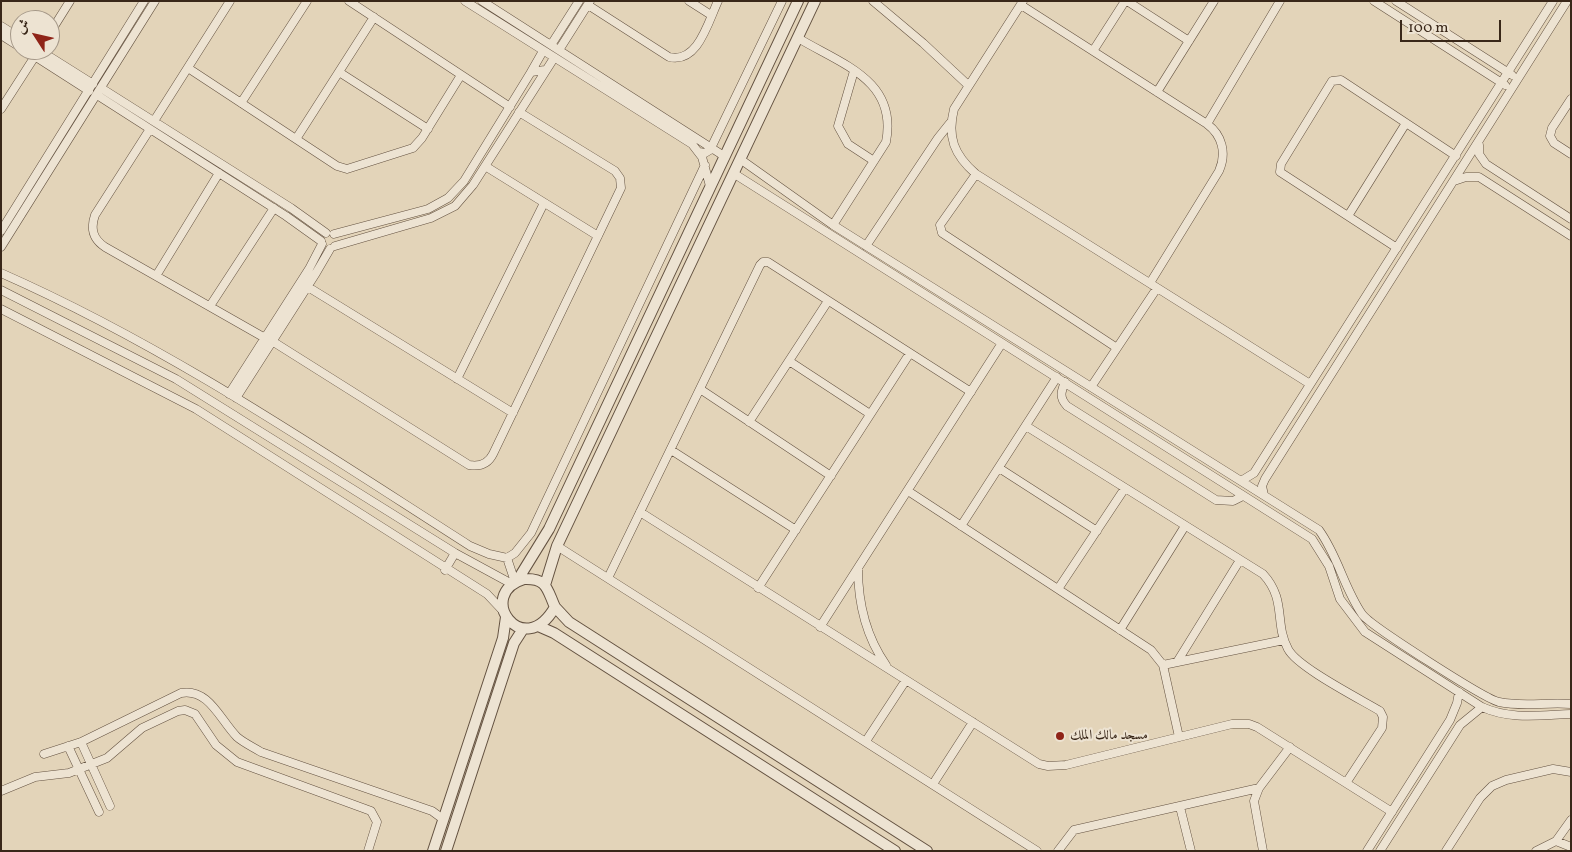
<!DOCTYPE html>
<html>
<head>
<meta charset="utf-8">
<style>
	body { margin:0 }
	#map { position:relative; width:1572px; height:852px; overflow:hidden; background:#e3d4b9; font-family:Vollkorn,Amiri,serif }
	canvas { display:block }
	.frame { position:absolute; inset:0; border:2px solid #392719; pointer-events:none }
	.north { position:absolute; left:10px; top:10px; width:50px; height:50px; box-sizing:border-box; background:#ede3d2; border:1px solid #a59888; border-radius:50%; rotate:305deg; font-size:14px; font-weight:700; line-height:20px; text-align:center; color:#392719 }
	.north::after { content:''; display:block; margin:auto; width:18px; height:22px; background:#8f2418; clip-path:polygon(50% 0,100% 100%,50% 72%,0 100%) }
	.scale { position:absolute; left:1400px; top:20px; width:101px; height:22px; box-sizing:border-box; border:2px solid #392719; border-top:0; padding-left:6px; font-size:15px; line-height:18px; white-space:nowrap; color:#392719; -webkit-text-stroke:4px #ede3d2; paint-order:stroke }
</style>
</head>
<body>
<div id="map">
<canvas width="1572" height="852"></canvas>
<div class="frame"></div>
<div class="north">ش</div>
<div class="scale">100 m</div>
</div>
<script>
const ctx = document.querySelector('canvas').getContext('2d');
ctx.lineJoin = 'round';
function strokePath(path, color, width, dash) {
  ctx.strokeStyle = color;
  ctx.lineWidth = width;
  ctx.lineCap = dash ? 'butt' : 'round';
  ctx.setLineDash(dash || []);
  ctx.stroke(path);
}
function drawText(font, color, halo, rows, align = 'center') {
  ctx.font = font + ' Vollkorn,Amiri,serif';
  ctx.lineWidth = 4;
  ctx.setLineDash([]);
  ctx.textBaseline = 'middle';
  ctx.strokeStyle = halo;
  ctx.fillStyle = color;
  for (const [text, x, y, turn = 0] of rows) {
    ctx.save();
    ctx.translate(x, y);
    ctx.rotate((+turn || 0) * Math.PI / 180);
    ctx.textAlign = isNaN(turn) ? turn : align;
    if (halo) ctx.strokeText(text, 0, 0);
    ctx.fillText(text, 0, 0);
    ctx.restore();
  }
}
const minor = new Path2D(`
	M349,1l161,106
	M465,1l227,143 10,13 8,29
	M482,1l242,155
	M689,1l22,14
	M873,1l50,42 45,42
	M1023,1l-69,108c-7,28 0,46 22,65l334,210
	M1127,1l62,40
	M1374,1l131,84
	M1396,1l116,74
	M588,5l81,52c29,7 39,-35 49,-56
	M1021,5l186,119c15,11 20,29 12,47l-69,112
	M1,26l19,12
	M50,33l20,-32
	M1,35l19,12
	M798,38c43,26 100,42 88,104l-53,83
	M551,45l28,-44
	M25,50l64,41
	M39,50l54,34
	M559,50l31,-49
	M1093,51l32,-50
	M188,68l149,98 10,3 66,-21 9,-10 39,-63
	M854,71l-16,55 10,18 26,17
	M339,72l89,57
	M531,72l12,-21
	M101,88l190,120 35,25
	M1157,92l57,-91
	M97,95l189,121 35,25
	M1571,99l-19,29 -2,8 4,7 17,11
	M241,103l66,-102
	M1,109l38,-59
	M154,121l76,-120
	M1207,124l73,-123
	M150,129l-55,86c-5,14 -2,24 10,32l160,91
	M296,139l78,-122
	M1479,145v9l7,10 85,55
	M699,152l6,1 5,-3 72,-149
	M740,159l93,66 486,305c19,26 25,58 43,84 7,11 123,85 137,88 23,5 48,0 72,2
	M485,166l113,70
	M733,173l579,366 17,27 11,33 25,33 117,75c28,13 59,8 89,7
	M976,174l-36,51 2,8 175,115
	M1454,181l12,-4h13l92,59
	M1348,216l58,-93
	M1,231l143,-230
	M334,234l94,-25 20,-11 16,-17 67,-109 14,-2
	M335,246l96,-28 24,-12 18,-21 81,-127
	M866,246l72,-108 12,-15
	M1,247l154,-246
	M1397,248l-117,-76 1,-8 51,-83 9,-1 115,76
	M1,273c166,73 317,176 469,273l19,8 18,4 8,-5 16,-20 174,-368
	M156,276l63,-103
	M308,287l205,126
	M1,290l175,89 279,174 57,31
	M210,306l64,-98
	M1,309l195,100 291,185 16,17
	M272,341l197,124c11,2 19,-1 24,-11l128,-266 -1,-10 -5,-7 -96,-59
	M789,361l81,53
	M457,379l87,-176
	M1065,382c-4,10 -6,15 2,24l149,94 17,1 10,-5
	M1091,387l66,-99
	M700,389l131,87
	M229,394l80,-125 13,-25
	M236,398l80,-125 14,-24
	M749,422l79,-121
	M1026,426l237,148c24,26 11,49 25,75 9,18 72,50 92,62l3,6 -1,11 -36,55
	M671,450l125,80
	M999,468l98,63
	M1241,481l13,-8 299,-472
	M908,491l243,159 12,15 16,72
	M1264,495l-2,-9 3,-7 302,-478
	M640,512l399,252 9,2 18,-1 166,-41h17l8,3 135,85
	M961,526l96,-149
	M557,546l480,305
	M507,558l8,24
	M858,568c0,35 7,67 28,97
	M445,570l10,-17
	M608,578l152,-313 3,-3h5l203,130
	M758,588l152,-235
	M1058,589l67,-101
	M820,627l182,-284
	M1120,630l65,-104
	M1177,662l63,-102
	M1163,665l121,-25
	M866,741l40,-61
	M81,742l29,64
	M68,746l31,66
	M44,754l37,-12 100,-49c28,-5 39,27 56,44 7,6 16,10 24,15l171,59 11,8
	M933,784l40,-62
	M1,791l34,-14 34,-4 38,-15 35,-30 36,-17 7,-1 10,4 21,31 21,17 134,49 6,11 -9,29
	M1180,807l11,44
	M1556,841l15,-21
	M1058,851l16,-21 185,-42
	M1263,851l-9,-50 5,-13 31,-41
	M1367,851l83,-131 7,-17 2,-11
	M1380,851l80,-126 22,-18
	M1446,851l34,-53 12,-12 14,-6 47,-11 18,3
	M1536,851l20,-10 15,6`);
const tertiary = new Path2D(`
	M524,579c24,-1 23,11 31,28 -32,56 -81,-13 -31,-28z
	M517,581l32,-52 249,-528
	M545,585l12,-39 258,-545
	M555,607l14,15 358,229
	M538,626l16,7 341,218
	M433,851l70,-213 3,-21
	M446,851l68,-208 9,-14`);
strokePath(minor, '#645241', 9);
strokePath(tertiary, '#645241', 12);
strokePath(minor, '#ede3d2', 8);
strokePath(tertiary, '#ede3d2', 10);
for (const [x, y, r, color] of [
	[1060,736,5,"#8f2418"]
]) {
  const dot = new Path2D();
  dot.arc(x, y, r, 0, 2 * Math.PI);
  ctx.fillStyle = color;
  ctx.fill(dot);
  strokePath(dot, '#ede3d2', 2);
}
drawText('14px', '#392719', '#ede3d2', [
	["مسجد مالك الملك",1070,736]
], 'left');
</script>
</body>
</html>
